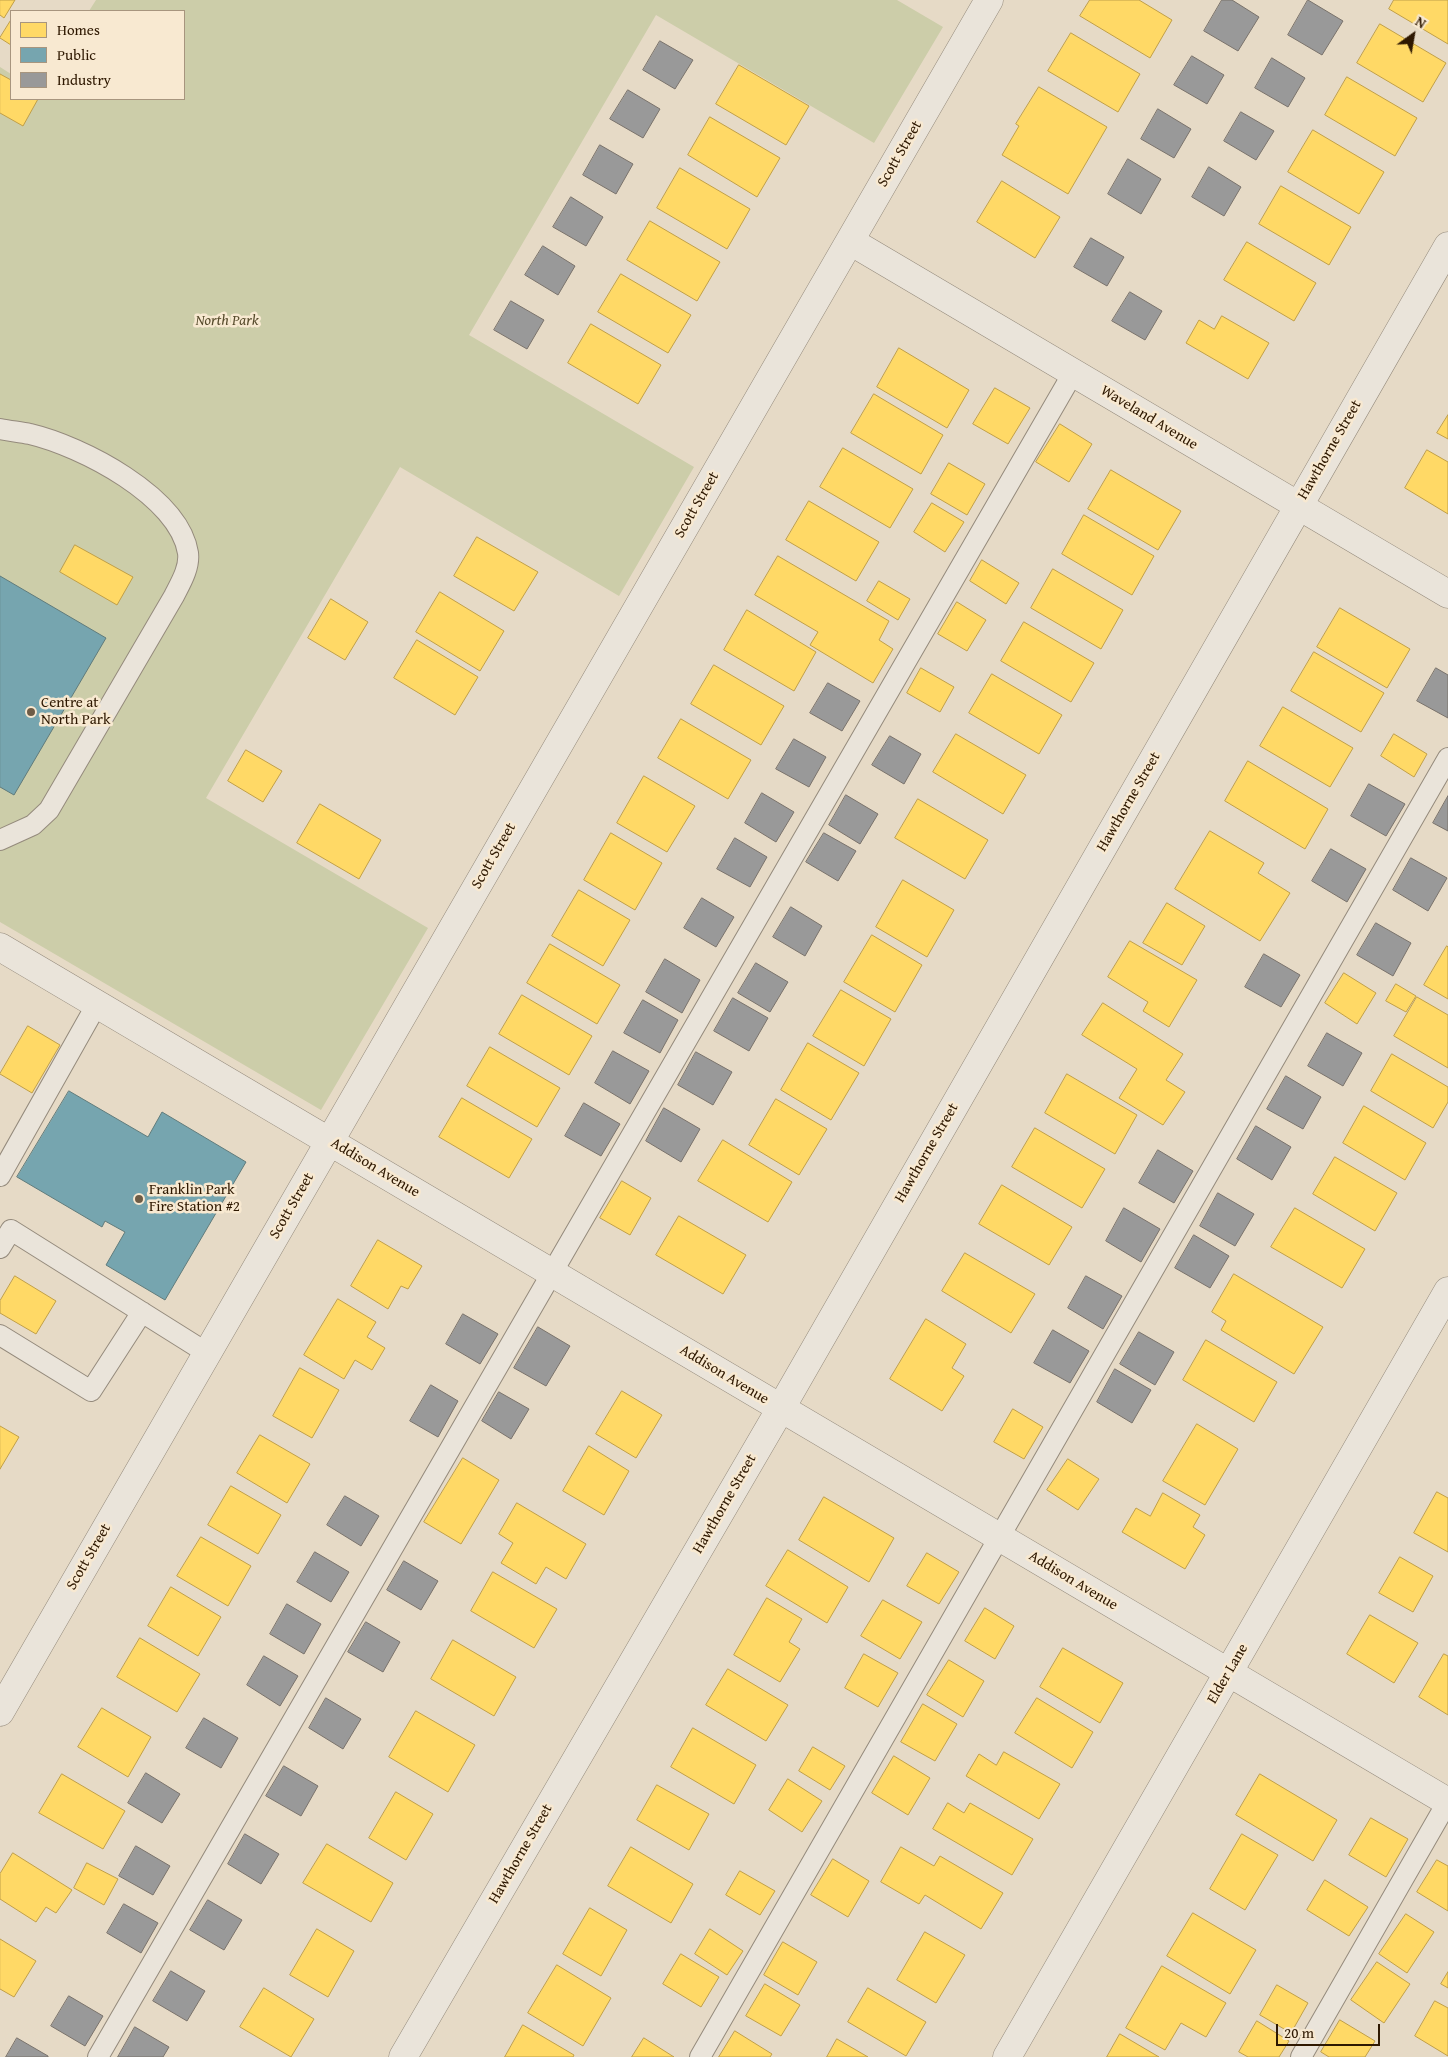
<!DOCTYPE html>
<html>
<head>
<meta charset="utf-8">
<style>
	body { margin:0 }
	#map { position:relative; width:1448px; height:2057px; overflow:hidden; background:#e6dac6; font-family:"Gentium Book Plus",serif }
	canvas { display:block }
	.legend { position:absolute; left:10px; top:10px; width:175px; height:90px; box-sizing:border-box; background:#f8e9d1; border:1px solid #a7957e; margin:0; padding:6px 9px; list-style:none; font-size:15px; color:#2e1801 }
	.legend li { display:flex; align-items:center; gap:10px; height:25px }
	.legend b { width:25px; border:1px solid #a7957e }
	.north { position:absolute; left:1388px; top:10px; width:50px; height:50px; -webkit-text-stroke:4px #f8e9d1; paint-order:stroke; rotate:32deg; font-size:14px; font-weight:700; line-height:20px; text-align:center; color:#2e1801 }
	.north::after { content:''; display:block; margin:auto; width:18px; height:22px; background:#2e1801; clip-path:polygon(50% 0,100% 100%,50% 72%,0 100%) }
	.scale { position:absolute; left:1276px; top:2024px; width:104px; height:22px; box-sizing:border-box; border:2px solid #2e1801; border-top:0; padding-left:6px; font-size:15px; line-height:18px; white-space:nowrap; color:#2e1801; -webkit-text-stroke:4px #f8e9d1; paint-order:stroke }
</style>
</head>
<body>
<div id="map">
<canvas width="1448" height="2057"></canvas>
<ul class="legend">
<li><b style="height:14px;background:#ffd966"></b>Homes</li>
<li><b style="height:14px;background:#76a5af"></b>Public</li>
<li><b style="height:14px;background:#999"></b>Industry</li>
</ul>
<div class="north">N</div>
<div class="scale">20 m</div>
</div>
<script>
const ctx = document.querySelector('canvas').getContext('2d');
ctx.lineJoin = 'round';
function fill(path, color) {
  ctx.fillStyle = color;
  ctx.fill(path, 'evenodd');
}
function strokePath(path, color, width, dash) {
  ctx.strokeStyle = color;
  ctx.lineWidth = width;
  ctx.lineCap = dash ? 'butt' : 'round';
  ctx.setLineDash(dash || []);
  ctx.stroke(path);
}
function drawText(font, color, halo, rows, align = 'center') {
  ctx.font = font + ' "Gentium Book Plus",serif';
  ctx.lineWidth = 5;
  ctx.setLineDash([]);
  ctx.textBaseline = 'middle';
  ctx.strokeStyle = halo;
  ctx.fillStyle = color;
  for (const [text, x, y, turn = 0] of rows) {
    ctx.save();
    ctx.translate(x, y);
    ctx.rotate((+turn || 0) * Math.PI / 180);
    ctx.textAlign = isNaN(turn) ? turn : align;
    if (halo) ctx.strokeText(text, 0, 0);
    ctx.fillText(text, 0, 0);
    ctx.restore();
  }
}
fill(new Path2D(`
	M96,0h801l46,27 -69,116 -218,-128 -187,320 225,132 -75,129 -219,-129 -194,331 222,130 -107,182 -321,-188v-855l11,7v25h173v-88h-95z`), '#cccda9');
const homes = new Path2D(`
	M0,0h15l-11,18 -4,-3z
	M1090,0h49l33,20 -22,38 -70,-42z
	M1394,0h54v44l-59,-35z
	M11,20v25l-11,-7z
	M1380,24l66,39 -23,39 -66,-39z
	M1071,33l69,41 -22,38 -70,-41z
	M739,65l70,41 -23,39 -70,-41z
	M0,74l11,6v19h27l-15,27 -23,-13z
	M1347,77l70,41 -22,38 -70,-41z
	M1039,87l68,40 -39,67 -66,-39 17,-29 -3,-2z
	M710,117l70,41 -23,39 -69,-42z
	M1313,130l71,42 -25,42 -71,-42z
	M680,168l70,41 -23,40 -70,-41z
	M1002,181l58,36 -25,41 -58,-36z
	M1281,186l70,41 -22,38 -70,-41z
	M650,221l70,41 -23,39 -70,-41z
	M1247,242l69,41 -22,38 -70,-41z
	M621,274l70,41 -23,38 -70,-41z
	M1222,316l47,27 -21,36 -62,-36 13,-23 15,9z
	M591,324l70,41 -23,39 -70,-41z
	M899,348l70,42 -22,38 -70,-41z
	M995,388l35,20 -22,36 -35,-20z
	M874,394l69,41 -22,39 -70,-41z
	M1448,415v24l-11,-6z
	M1060,424l32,20 -23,38 -33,-20z
	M843,448l70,41 -23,39 -70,-41z
	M1427,450l21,12v52l-43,-26z
	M949,463l36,21 -18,31 -36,-21z
	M1111,470l70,41 -23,39 -70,-41z
	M809,501l70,41 -23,39 -70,-41z
	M932,503l32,19 -19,30 -31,-20z
	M1084,515l70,41 -22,39 -70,-41z
	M477,537l61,35 -24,39 -60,-35z
	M75,545l58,32 -16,28 -57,-33z
	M778,556l111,65 -10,19 14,9 -20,34 -63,-38 8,-13 -63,-37z
	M982,560l37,23 -13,21 -36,-23z
	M1053,569l70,41 -22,39 -70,-41z
	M879,581l31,18 -12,21 -31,-19z
	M440,592l64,39 -24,40 -64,-39z
	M331,599l37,23 -23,38 -37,-22z
	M957,602l29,18 -19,31 -29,-17z
	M1340,608l70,41 -23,39 -70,-41z
	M747,610l69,42 -22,39 -70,-41z
	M1024,622l70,41 -23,39 -70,-41z
	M417,640l61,37 -23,38 -61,-37z
	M1314,652l70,41 -23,39 -70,-41z
	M714,665l70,41 -23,39 -70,-41z
	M921,668l33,19 -14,25 -33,-19z
	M992,674l70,41 -23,39 -70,-41z
	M1283,707l70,41 -23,39 -70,-41z
	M681,719l70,41 -23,39 -70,-41z
	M956,734l70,41 -23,39 -70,-42z
	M1394,734l33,20 -13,23 -33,-21z
	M246,750l36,21 -19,31 -35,-21z
	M1248,761l80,48 -23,40 -80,-48z
	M644,776l51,30 -28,46 -50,-29z
	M918,799l70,41 -23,39 -70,-41z
	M320,804l61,36 -22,39 -62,-36z
	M1210,831l54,32 -6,10 32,20 -30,48 -85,-52z
	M611,833l51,30 -27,47 -51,-30z
	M903,880l51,30 -27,47 -51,-30z
	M579,890l51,30 -27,46 -51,-30z
	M1167,903l38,23 -23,39 -39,-22z
	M872,935l50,30 -27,47 -51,-30z
	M1130,941l67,39 -28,47 -26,-16 5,-9 -40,-25z
	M550,944l70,41 -23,39 -70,-41z
	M1447,946l1,1v52l-24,-14z
	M1344,973l32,20 -19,31 -32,-21z
	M1396,984l20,12 -10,16 -20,-11z
	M841,990l50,29 -27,47 -51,-30z
	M522,995l70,41 -23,39 -70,-41z
	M1417,997l31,18v53l-54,-32z
	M1103,1003l80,51 -17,26 19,12 -22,33 -44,-27 18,-29 -55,-34z
	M28,1026l32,19 -28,48 -32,-19z
	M808,1043l51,30 -28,47 -50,-30z
	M490,1047l70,41 -23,39 -70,-41z
	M1392,1054l56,33v15l-15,26 -62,-37z
	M1067,1074l70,41 -22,39 -70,-41z
	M462,1098l70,41 -23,39 -70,-41z
	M776,1099l51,30 -28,46 -50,-30z
	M1364,1106l62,37 -21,37 -62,-37z
	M1035,1128l70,41 -23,39 -70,-41z
	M723,1140l69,42 -24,40 -70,-41z
	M1335,1157l62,36 -22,38 -62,-37z
	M622,1181l29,17 -21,37 -30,-17z
	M1002,1185l70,42 -23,38 -70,-41z
	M1295,1208l70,41 -23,39 -71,-41z
	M679,1216l67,39 -23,39 -67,-39z
	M378,1240l44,26 -14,23 -7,-3 -13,23 -37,-23z
	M965,1253l70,41 -24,39 -69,-42z
	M1234,1274l89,53 -29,47 -73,-44 5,-9 -14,-9z
	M15,1276l41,25 -20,33 -36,-21v-12z
	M338,1299l38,23 -9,15 18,11 -13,22 -17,-10 -11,19 -40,-24z
	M926,1319l40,25 -14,24 12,8 -22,35 -52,-32z
	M1206,1340l71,42 -23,40 -71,-42z
	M300,1368l39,22 -27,48 -39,-22z
	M622,1391l40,24 -26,43 -40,-24z
	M1013,1409l30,18 -19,32 -30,-17z
	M1197,1424l41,25 -33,56 -42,-24z
	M0,1426l19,11 -19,32z
	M260,1435l50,29 -23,39 -50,-30z
	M589,1446l40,25 -25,44 -41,-24z
	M463,1458l36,22 -38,64 -37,-22z
	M1068,1459l31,20 -21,31 -31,-20z
	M231,1486l50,29 -23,39 -50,-29z
	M1437,1492l11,6v54l-34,-19z
	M1163,1493l37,22 -7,12 12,8 -20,34 -63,-37 14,-24 14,8z
	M824,1497l70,41 -25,44 -70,-42z
	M517,1503l69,41 -20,35 -20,-12 -10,17 -35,-21 12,-20 -14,-9z
	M201,1537l50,29 -23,40 -51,-30z
	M788,1550l60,37 -21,36 -61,-37z
	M927,1553l32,19 -20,32 -32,-18z
	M1400,1557l33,19 -20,36 -34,-19z
	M493,1572l64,37 -23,39 -63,-37z
	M171,1587l50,30 -23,39 -50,-30z
	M767,1598l35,21 -13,23 11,7 -20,33 -46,-27z
	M883,1600l39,22 -22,37 -39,-23z
	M985,1608l29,18 -19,33 -30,-18z
	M1370,1615l48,28 -24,40 -47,-29z
	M140,1638l60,36 -23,38 -60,-35z
	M453,1640l63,37 -22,39 -63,-37z
	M1063,1648l60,35 -23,40 -60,-36z
	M864,1654l34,19 -20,34 -33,-19z
	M1444,1654l4,2v59l-29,-18z
	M949,1660l35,21 -21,36 -36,-22z
	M728,1669l60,36 -22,36 -60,-36z
	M1037,1698l56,34 -21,36 -57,-35z
	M923,1704l34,20 -22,37 -34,-19z
	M102,1708l49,29 -23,40 -50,-30z
	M416,1711l59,34 -27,47 -59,-35z
	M693,1728l63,37 -22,39 -63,-37z
	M813,1747l32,19 -15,24 -31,-19z
	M1004,1752l56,32 -21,35 -73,-43 13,-22 17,11z
	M894,1756l36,22 -22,37 -36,-22z
	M62,1774l63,37 -22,38 -64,-36z
	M1260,1774l77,46 -24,41 -77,-46z
	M788,1779l34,22 -20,31 -33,-22z
	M657,1785l52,29 -20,36 -52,-30z
	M396,1792l37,22 -27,46 -37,-22z
	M948,1803l16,10 6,-10 63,36 -21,36 -79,-46z
	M1371,1818l37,21 -22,38 -37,-22z
	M1242,1834l36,21 -33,55 -35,-21z
	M327,1844l66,39 -22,39 -68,-39z
	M631,1847l62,37 -22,39 -63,-37z
	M901,1847l33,19 6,-10 63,37 -22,36 -56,-34 -6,9 -38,-22z
	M13,1853l59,37 -16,23 -10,-6 -10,15 -36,-23v-25z
	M833,1859l36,22 -21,36 -37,-22z
	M1437,1860l11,6v45l-31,-19z
	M87,1863l31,16 -14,26 -30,-17z
	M740,1871l35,20 -15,24 -34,-20z
	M1325,1880l43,27 -19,29 -42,-26z
	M590,1908l37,22 -26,46 -38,-22z
	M1193,1913l63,37 -26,44 -63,-38z
	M1406,1914l28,18 -27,41 -28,-19z
	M317,1929l37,22 -26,46 -38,-22z
	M710,1929l33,22 -16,24 -32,-21z
	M925,1932l40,23 -29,48 -39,-23z
	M0,1939l36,22 -22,36 -14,-8z
	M783,1942l34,20 -19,33 -34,-20z
	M681,1954l38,23 -18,30 -38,-23z
	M1377,1962l33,22 -26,39 -33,-23z
	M557,1965l54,33 -28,48 -55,-33z
	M1162,1966l64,37 -20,34 -25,-14 -16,27 -39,-22z
	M1448,1972v16l-7,-4z
	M765,1984l35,21 -19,31 -35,-20z
	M1277,1985l31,18 -17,30 -31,-18z
	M264,1988l50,31 -23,38 -51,-30z
	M868,1988l58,34 -20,34 -58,-34z
	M1435,2001l13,7v48l-33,-20z
	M1340,2020l35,21 -10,16h-36l-8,-5z
	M1257,2021l32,20 -10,16h-31l-9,-5z
	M523,2025l51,30 -1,2h-68z
	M735,2031l37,23 -2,3h-51z
	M1120,2034l39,23h-52z
	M644,2038l30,19h-42z
	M837,2039l31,18h-41z`);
fill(homes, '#ffd966');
strokePath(homes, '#c09f48', 1);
const public = new Path2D(`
	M0,576l106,62 -92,157 -14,-8z
	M69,1091l79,46 14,-25 84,50 -81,138 -59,-35 19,-33 -20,-11 -3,6 -85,-50z`);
fill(public, '#76a5af');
strokePath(public, '#607b7b', 1);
const industry = new Path2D(`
	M1222,0h10l27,17 -21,34 -34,-20z
	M1308,0l35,21 -21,34 -34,-20z
	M660,41l33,19 -18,29 -32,-19z
	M1192,56l32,19 -17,29 -33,-19z
	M1272,58l33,20 -17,29 -33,-19z
	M628,90l32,19 -17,29 -33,-19z
	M1158,109l33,20 -17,29 -33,-19z
	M1241,112l33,19 -18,29 -32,-19z
	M600,145l33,19 -17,30 -33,-19z
	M1128,159l33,20 -20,35 -33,-20z
	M1209,167l32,20 -17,29 -32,-19z
	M571,197l32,20 -17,29 -33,-19z
	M1091,238l33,19 -17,29 -33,-19z
	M543,246l32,20 -17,29 -33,-20z
	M1130,292l32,19 -17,29 -33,-19z
	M511,301l33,19 -17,29 -33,-19z
	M1436,668l12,7v43l-31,-17z
	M828,683l32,18 -18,30 -32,-18z
	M890,736l31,18 -17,30 -32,-19z
	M794,739l32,18 -17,30 -33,-18z
	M1369,784l36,20 -19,32 -35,-20z
	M762,793l32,19 -18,30 -31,-19z
	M846,795l32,19 -18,30 -31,-19z
	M1448,796v35l-15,-8z
	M824,833l32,18 -18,30 -32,-19z
	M735,838l32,19 -17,30 -33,-18z
	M1331,849l35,20 -19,33 -35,-21z
	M1411,858l36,20 -19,33 -35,-21z
	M702,898l32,19 -18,30 -32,-19z
	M791,907l31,19 -17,30 -32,-19z
	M1376,923l35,20 -18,33 -36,-21z
	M1264,954l36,21 -19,32 -36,-20z
	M665,959l35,21 -18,33 -36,-21z
	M756,963l32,19 -18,30 -32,-19z
	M733,998l35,20 -19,33 -35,-20z
	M643,1000l35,20 -18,33 -36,-20z
	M1327,1033l35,20 -19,33 -35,-20z
	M613,1051l36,20 -19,33 -35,-21z
	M696,1052l36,20 -19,33 -35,-20z
	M1286,1076l35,21 -18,32 -36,-20z
	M584,1103l36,21 -19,32 -36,-20z
	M664,1108l36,21 -19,33 -35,-21z
	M1256,1126l35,21 -19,33 -35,-21z
	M1158,1150l35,21 -19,32 -35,-20z
	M1218,1193l36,21 -19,32 -35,-20z
	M1124,1208l36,21 -19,33 -35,-21z
	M1194,1235l35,21 -19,32 -35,-20z
	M1086,1276l36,20 -19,33 -35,-21z
	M463,1314l35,20 -18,30 -34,-20z
	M538,1327l32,19 -24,40 -32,-18z
	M1053,1330l36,21 -19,32 -36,-20z
	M1139,1332l35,20 -19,33 -35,-21z
	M1115,1369l36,21 -19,33 -35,-21z
	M431,1385l27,16 -20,36 -28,-16z
	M499,1392l30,17 -18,30 -29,-18z
	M345,1496l34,20 -18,30 -34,-21z
	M315,1552l34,20 -18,30 -34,-20z
	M404,1561l34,20 -17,29 -34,-20z
	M287,1604l34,20 -17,30 -34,-20z
	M366,1622l34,20 -17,30 -35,-20z
	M264,1656l34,20 -18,30 -33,-21z
	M326,1698l35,21 -18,30 -34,-21z
	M204,1718l34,20 -17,30 -35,-20z
	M284,1766l34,20 -17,30 -35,-20z
	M146,1773l34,21 -18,29 -34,-20z
	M245,1834l34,20 -18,30 -33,-20z
	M136,1846l34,20 -17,29 -34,-19z
	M208,1900l34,20 -18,30 -34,-20z
	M124,1904l34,19 -17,30 -34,-20z
	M171,1971l34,20 -18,30 -34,-20z
	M69,1996l34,20 -18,30 -34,-20z
	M135,2027l34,20 -6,10h-45z
	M17,2038l31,18v1h-42z`);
fill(industry, '#999');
strokePath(industry, '#79726b', 1);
const lane = new Path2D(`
	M0,429c10,2 20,3 30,5 51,12 149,62 158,119 2,15 -8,31 -14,43l-125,214 -16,15 -33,15
	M0,1176l97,-172
	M0,1248l11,-18 196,123
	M0,1335l91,56 51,-79
	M98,2057l975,-1684
	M700,2057l748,-1299
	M1301,2057l147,-256`);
const street = new Path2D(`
	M850,241l598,353
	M0,947l1448,855
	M0,1712l989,-1712
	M403,2057l378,-649 667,-1162
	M1007,2057l441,-766`);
strokePath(lane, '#948a7c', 22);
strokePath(street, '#948a7c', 29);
strokePath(lane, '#eae4da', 20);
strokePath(street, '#eae4da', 28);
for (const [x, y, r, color] of [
	[31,712,5,"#6e5c46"],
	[139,1199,5,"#6e5c46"]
]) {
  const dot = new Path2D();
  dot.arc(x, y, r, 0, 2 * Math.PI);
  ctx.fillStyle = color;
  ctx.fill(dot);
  strokePath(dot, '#f8e9d1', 2);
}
drawText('15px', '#2e1801', '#f8e9d1', [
	["Scott Street",900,154,-60],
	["Waveland Avenue",1149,418,31],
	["Hawthorne Street",1330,450,-60],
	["Scott Street",697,505,-60],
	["Hawthorne Street",1129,802,-60],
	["Scott Street",494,856,-60],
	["Hawthorne Street",927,1153,-60],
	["Addison Avenue",375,1168,31],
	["Scott Street",292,1206,-60],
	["Addison Avenue",724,1375,31],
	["Hawthorne Street",725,1504,-60],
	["Scott Street",89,1557,-60],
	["Addison Avenue",1073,1581,31],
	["Elder Lane",1228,1674,-60],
	["Hawthorne Street",521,1854,-60]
]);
drawText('italic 15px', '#574b2c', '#f8e9d1', [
	["North Park",227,321]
]);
drawText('15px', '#2e1801', '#f8e9d1', [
	["Centre at",41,703],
	["North Park",41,720],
	["Franklin Park",149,1190],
	["Fire Station #2",149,1207]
], 'left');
</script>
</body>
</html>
